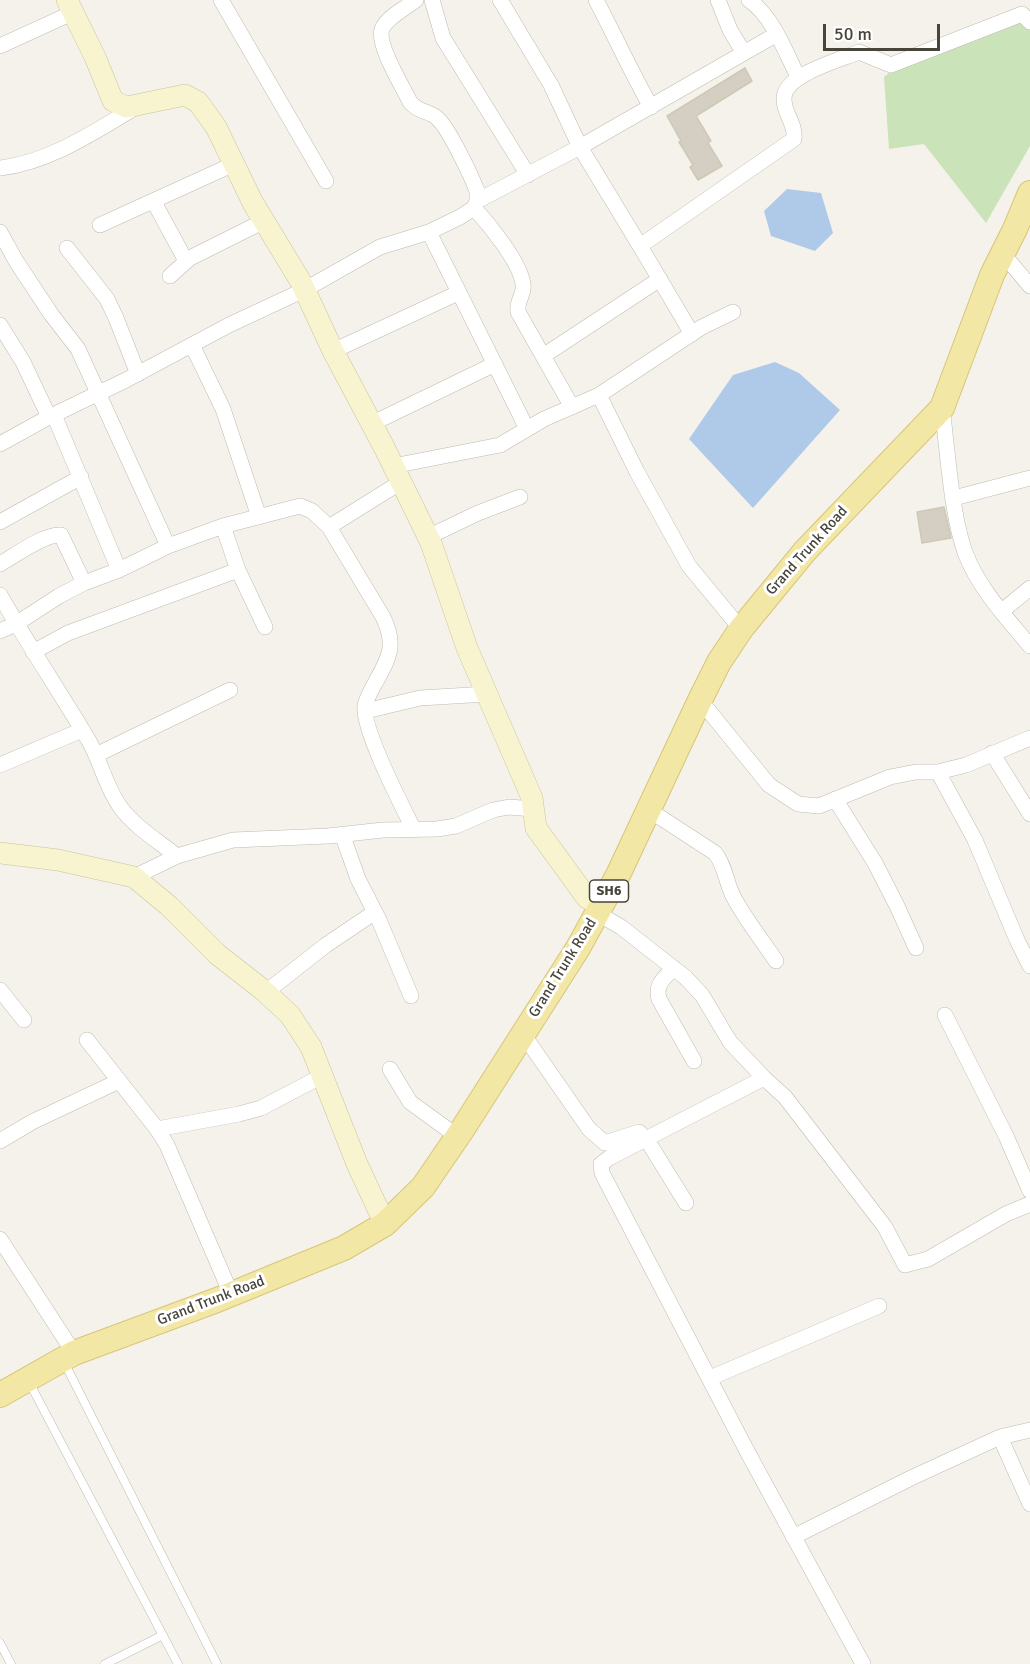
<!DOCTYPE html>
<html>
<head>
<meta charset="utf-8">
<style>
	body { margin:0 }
	#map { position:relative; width:1030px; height:1664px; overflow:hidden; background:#f4f2eb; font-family:Signika,sans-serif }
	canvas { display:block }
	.scale { position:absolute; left:823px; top:24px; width:117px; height:27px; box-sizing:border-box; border:3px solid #47443a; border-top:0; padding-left:8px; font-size:18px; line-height:21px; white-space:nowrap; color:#47443a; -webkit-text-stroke:4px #fff; paint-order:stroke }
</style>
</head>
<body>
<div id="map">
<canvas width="1030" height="1664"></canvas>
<div class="scale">50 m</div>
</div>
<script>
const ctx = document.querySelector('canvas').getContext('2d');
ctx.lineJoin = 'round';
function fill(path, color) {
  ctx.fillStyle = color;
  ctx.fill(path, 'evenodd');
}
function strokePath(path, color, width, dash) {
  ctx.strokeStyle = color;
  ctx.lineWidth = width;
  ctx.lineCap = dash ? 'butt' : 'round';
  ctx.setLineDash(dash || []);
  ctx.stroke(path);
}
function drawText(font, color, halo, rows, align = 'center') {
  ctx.font = font + ' Signika,sans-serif';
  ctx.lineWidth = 6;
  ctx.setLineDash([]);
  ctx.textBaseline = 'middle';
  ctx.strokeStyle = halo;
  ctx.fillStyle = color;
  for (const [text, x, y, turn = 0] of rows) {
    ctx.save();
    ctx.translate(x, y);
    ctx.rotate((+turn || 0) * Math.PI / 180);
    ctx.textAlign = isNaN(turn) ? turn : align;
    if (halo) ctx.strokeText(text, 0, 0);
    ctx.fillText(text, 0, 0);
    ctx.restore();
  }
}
fill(new Path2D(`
	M1015,16l15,12v118l-44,77 -62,-79 -35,5 -5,-72 21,-17z`), '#cbe3b9');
fill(new Path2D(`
	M787,189l34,4 12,40 -18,18 -44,-15 -7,-25z
	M775,362l24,11 41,37 -87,98 -64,-69 44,-64z`), '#afcae9');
const building = new Path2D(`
	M745,68l7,13 -56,35 15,25 -3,2 14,23 -24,14 -8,-13 3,-2 -14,-23 2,-1 -14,-25z
	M944,507l7,31 -29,5 -5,-31z`);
fill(building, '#d4cfc2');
strokePath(building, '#cec8b6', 1.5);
const lane = new Path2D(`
	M64,1362l153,302
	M29,1382l149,282
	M0,1643l11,21
	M105,1664l58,-29`);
const street = new Path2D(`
	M221,0l105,181
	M432,0l11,38 85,137
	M500,0l51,85 29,62 60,99 154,-107c2,-15 -10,-25 -10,-40 -1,-24 56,-39 75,-47l32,13 131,-51 8,8
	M596,0c19,36 35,72 55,107
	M718,0l12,30 14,23
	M749,0c24,17 36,51 49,77
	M0,46l72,-33
	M0,168c51,-6 95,-37 138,-62
	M477,201l103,-54 197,-113
	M154,202l32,59
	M474,208c15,16 46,54 49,76 2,10 -7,17 -5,28l54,95
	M100,225l134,-61
	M0,232l16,29 35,53 27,35 90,197
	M429,232l98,197
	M640,246l52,88
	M67,248l40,51 9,19 22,56
	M1003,254l27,32
	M170,276l20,-18 74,-37
	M0,325l23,37 26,55
	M192,345l31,64 36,108
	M333,351l125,-58
	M543,356l117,-77
	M599,395l38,77 52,94 52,63
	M942,408c6,44 9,107 24,147 14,35 41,63 64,91
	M54,415l65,155
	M371,424l124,-60
	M0,444l49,-27 77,-37 103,-55 75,-35 76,-43 49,-15 31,-15 14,-9 3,-7v-10c-6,-16 -28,-62 -39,-72 -8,-9 -18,-5 -28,-17 -7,-15 -36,-61 -27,-75 6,-11 23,-19 33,-27
	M393,466l107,-21 44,-26 55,-24 103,-68 31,-15
	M401,482l-72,45 54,90c14,29 6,41 -9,68 -3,6 -8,14 -9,21 -3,23 37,100 49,124
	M954,498l76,-20
	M0,522l81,-45
	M223,526l15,44 27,57
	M428,537l50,-24 42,-16
	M0,564c14,-8 45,-31 61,-29l23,48
	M0,595c28,50 60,97 89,146 12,21 17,47 32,67 14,19 37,33 56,48
	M1002,611l28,-23
	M0,631l16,-7 43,-28 25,-13 35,-13 49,-24 55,-20 77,-20 12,5 17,16
	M33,652l35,-19 170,-63
	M700,700l69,85 29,19 21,2 71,-29 26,-5h22l28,-7 64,-27
	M366,711l54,-13 67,-4
	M992,753l38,61
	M96,755l134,-65
	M0,765l82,-35
	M938,772l37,68 42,100 13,26
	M835,799l40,64 22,43 19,42
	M649,810l66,43c10,12 11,29 18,43 12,23 29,44 43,65
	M342,834l16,45 21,41 32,76
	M134,877l43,-21 56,-16 95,-4 55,-6 54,-1 19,-3 37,-16 16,-3 24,2
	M597,913l24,14 64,50 17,18 28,47 34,36 21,19 100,130 20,38 23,-6 78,-45 24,-10
	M674,968c-10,10 -19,16 -15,31l35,62
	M0,990l24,30
	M266,992l60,-47 49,-33
	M945,1015l61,121 24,55
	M523,1034l66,95 16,14 34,-11 8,8 39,63
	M87,1040l70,89 10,16 64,149
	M390,1069l20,33 48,35
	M764,1078l-155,80 -8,6 1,9 146,280 115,211
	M157,1129l82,-15 22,-6 61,-32
	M0,1141l32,-19 87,-41
	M0,1239l74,114
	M710,1378l169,-72
	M1030,1430l-30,7 30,67
	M793,1537l120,-60 87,-40`);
const secondary = new Path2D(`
	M67,0l28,57 18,44 14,6 58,-12 13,7 18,25 37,76 48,79 32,69 51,96 47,96 36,105 65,150 4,30 51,70 14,8
	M0,853l58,7 76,17 35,29 48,48 46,36 27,25 21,32 46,117 28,60`);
const primary = new Path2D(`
	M0,1395l74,-42 143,-53 127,-52 41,-24 38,-37 39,-57 116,-182 40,-73 82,-175 19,-38 22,-33 64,-78 137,-143 50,-133 23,-46 15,-36`);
strokePath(lane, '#bebbaf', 9);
strokePath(street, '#bebbaf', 16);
strokePath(secondary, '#c8c39c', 22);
strokePath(primary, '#d7c676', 26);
strokePath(lane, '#fff', 8);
strokePath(street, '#fff', 15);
strokePath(secondary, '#f9f4d0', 21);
strokePath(primary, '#f3e7a5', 24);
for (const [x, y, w] of [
	[609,891,39]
]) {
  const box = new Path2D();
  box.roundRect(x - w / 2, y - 11, w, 22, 4.5);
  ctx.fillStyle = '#fff';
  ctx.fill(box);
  strokePath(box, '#47443a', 1.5);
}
drawText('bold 14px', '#47443a', null, [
	["SH6",609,891]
]);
drawText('15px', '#47443a', '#fff', [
	["Grand Trunk Road",807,551,-48],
	["Grand Trunk Road",563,968,-58],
	["Grand Trunk Road",211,1301,-21]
]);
</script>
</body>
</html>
